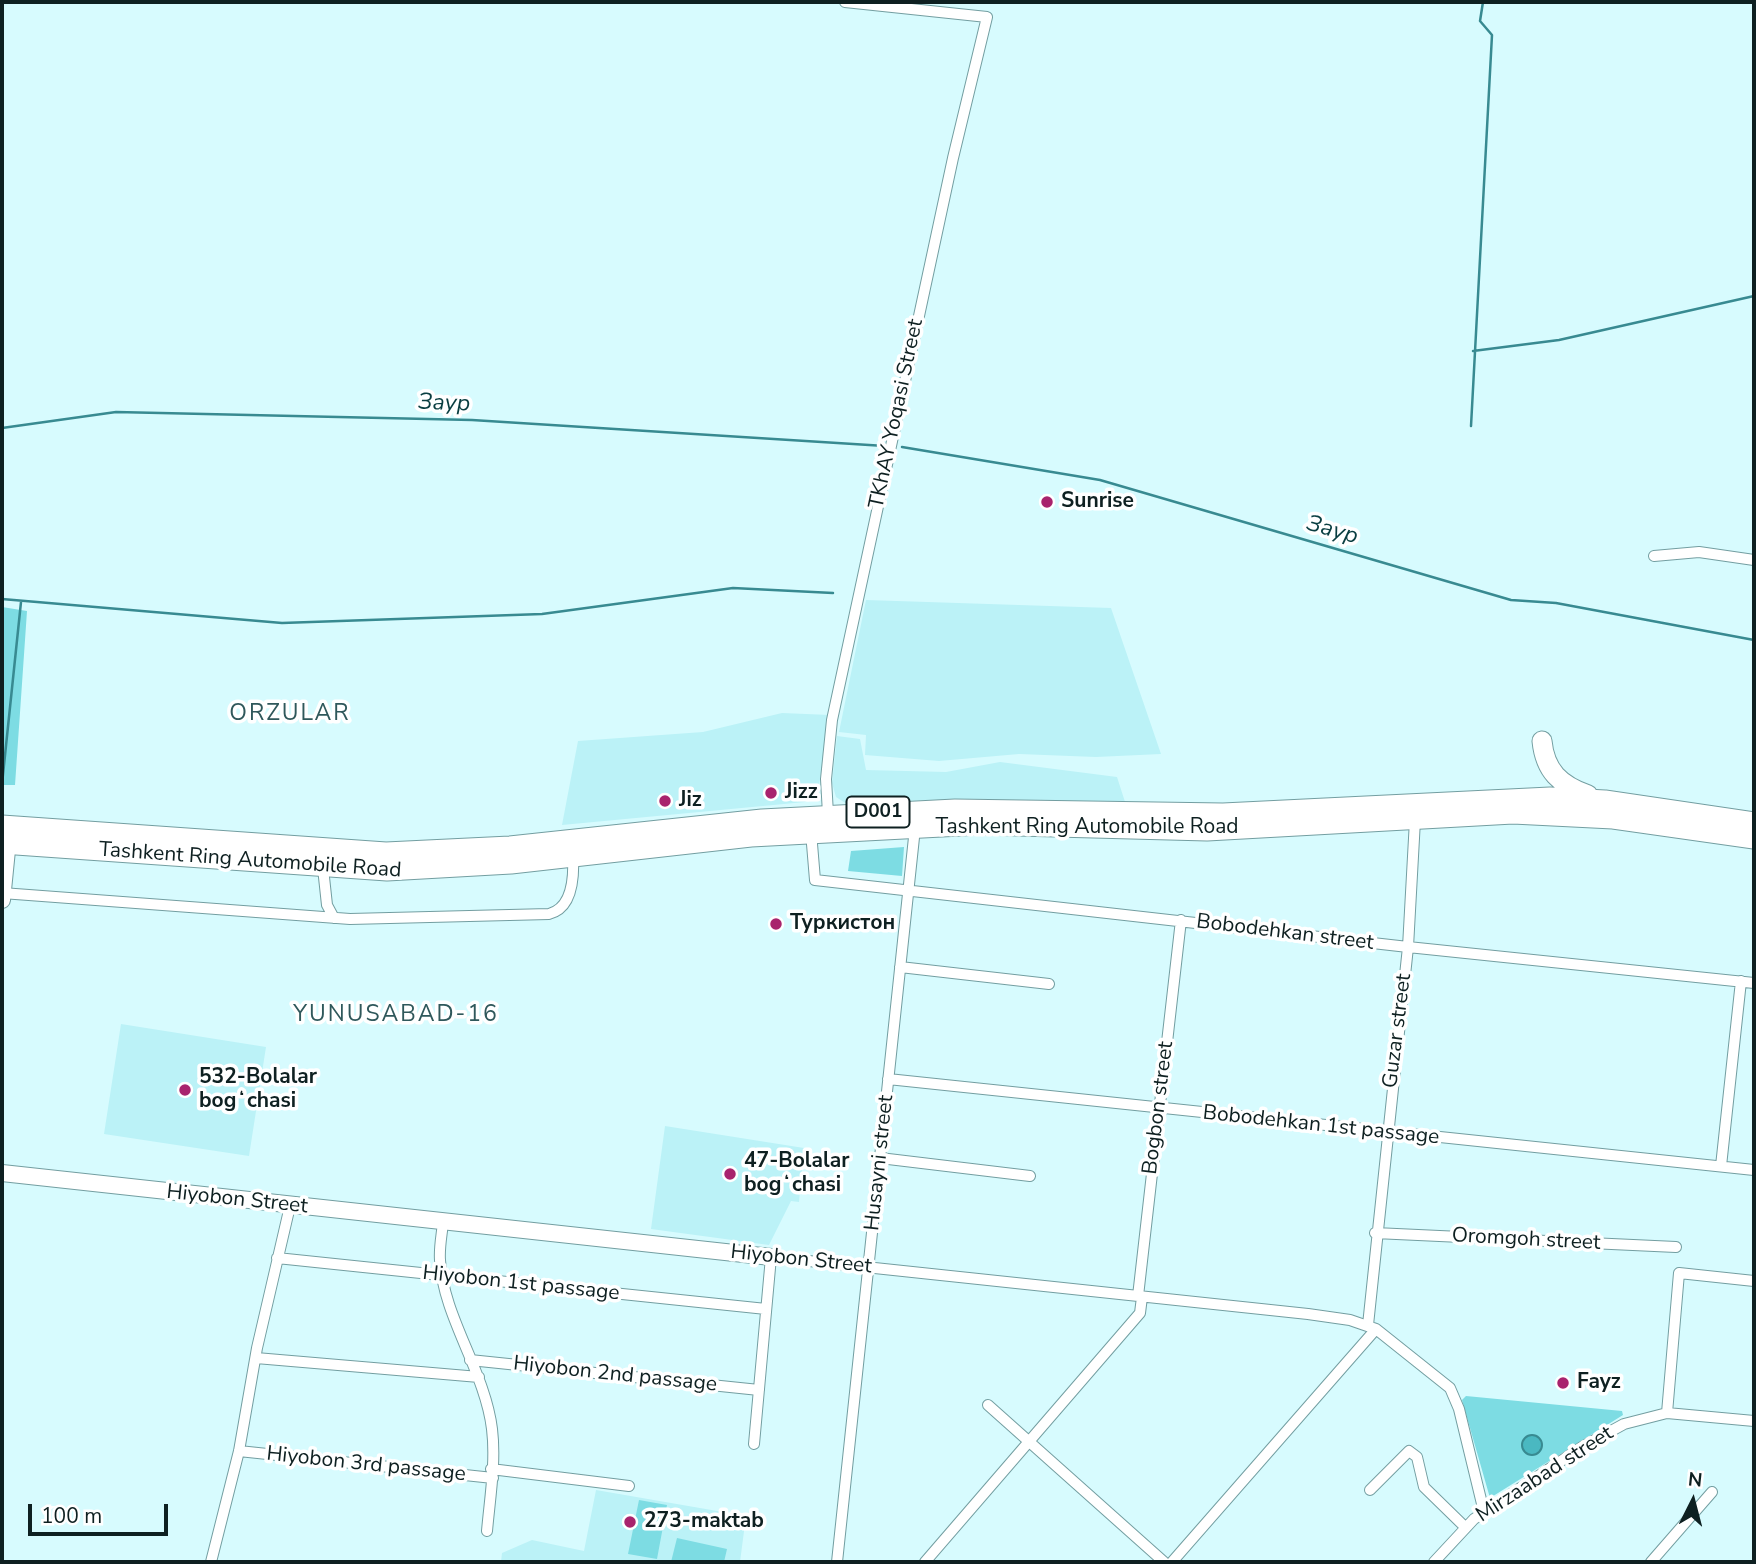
<!DOCTYPE html>
<html>
<head>
<meta charset="utf-8">
<style>
	body { margin:0 }
	#map { position:relative; width:1756px; height:1564px; overflow:hidden; background:#d7fbfe; font-family:"Nunito Sans",sans-serif }
	canvas { display:block }
	.frame { position:absolute; inset:0; border:4px solid #0e2021; pointer-events:none }
	.north { position:absolute; left:1658px; top:1466px; width:70px; height:70px; -webkit-text-stroke:5px #fff; paint-order:stroke; rotate:6deg; font-size:19px; font-weight:700; line-height:28px; text-align:center; color:#0e2021 }
	.north::after { content:''; display:block; margin:auto; width:24px; height:32px; background:#0e2021; clip-path:polygon(50% 0,100% 100%,50% 72%,0 100%) }
	.scale { position:absolute; left:28px; top:1504px; width:140px; height:32px; box-sizing:border-box; border:4px solid #0e2021; border-top:0; padding-left:9px; font-size:21px; line-height:24px; white-space:nowrap; color:#0e2021; -webkit-text-stroke:5px #fff; paint-order:stroke }
</style>
</head>
<body>
<div id="map">
<canvas width="1756" height="1564"></canvas>
<div class="frame"></div>
<div class="north">N</div>
<div class="scale">100 m</div>
</div>
<script>
const ctx = document.querySelector('canvas').getContext('2d');
ctx.lineJoin = 'round';
function fill(path, color) {
  ctx.fillStyle = color;
  ctx.fill(path, 'evenodd');
}
function strokePath(path, color, width, dash) {
  ctx.strokeStyle = color;
  ctx.lineWidth = width;
  ctx.lineCap = dash ? 'butt' : 'round';
  ctx.setLineDash(dash || []);
  ctx.stroke(path);
}
function drawText(font, color, halo, rows, align = 'center') {
  ctx.font = font + ' "Nunito Sans",sans-serif';
  ctx.lineWidth = 7;
  ctx.setLineDash([]);
  ctx.textBaseline = 'middle';
  ctx.strokeStyle = halo;
  ctx.fillStyle = color;
  for (const [text, x, y, turn = 0] of rows) {
    ctx.save();
    ctx.translate(x, y);
    ctx.rotate((+turn || 0) * Math.PI / 180);
    ctx.textAlign = isNaN(turn) ? turn : align;
    if (halo) ctx.strokeText(text, 0, 0);
    ctx.fillText(text, 0, 0);
    ctx.restore();
  }
}
fill(new Path2D(`
	M866,600l245,8 50,146 -65,3 -77,-3 -80,7 -74,-6 1,-20 -27,-3z
	M782,713l48,2 -12,77 -13,10 -243,23 16,-84 125,-9z
	M837,736l23,3 6,31 80,2 54,-10 117,15 9,28 -198,-5 -81,4 -11,-7 -4,-14z
	M121,1024l145,23 -17,109 -145,-22z
	M665,1126l139,22 -5,54 -8,-1 -22,44 -118,-16z
	M596,1490l150,26 -6,46h-239l1,-9 30,-13 52,11z`), '#bbf2f7');
fill(new Path2D(`
	M2,607l25,4 -12,174h-13z
	M904,847l-2,29 -54,-5 3,-20z
	M1466,1396l156,15 1,4 -133,83 -28,-98z
	M639,1500l28,5 -10,54 -29,-5z
	M677,1538l50,11 -3,13h-53z`), '#7ddce3');
const water = new Path2D(`
	M1522 1445a10 10 0 1 1 20 0a10 10 0 1 1-20 0Z`);
fill(water, '#4ab8c1');
strokePath(water, '#388a91', 2);
strokePath(new Path2D(`
	M1473,351l86,-11 195,-44
	M1471,426l21,-391 -12,-14 3,-19
	M2,428l114,-16 356,8 413,26
	M902,447l198,33 411,120 45,3 198,37
	M2,599l280,24 260,-9 191,-26 100,5
	M2,784l19,-182`), '#388a91', 2.5);
const street = new Path2D(`
	M1654,556l45,-4 55,8
	M828,814l-2,-35 6,-59 121,-562 34,-141 -142,-15
	M811,832l4,48 593,67 346,36
	M323,868l4,37 7,13
	M2,893l348,26 199,-5c24,-6 25,-37 24,-57
	M900,967l149,17
	M888,1079l866,91
	M880,1158l150,18
	M1721,1166l20,-185
	M443,1222c-1,12 -4,25 -3,38 3,57 45,111 52,169 4,33 -2,68 -5,102
	M1375,1233l301,14
	M277,1258l489,51
	M1138,1296l43,-376
	M1368,1325l40,-378 7,-127
	M256,1358l223,19
	M470,1360l289,30
	M988,1405l176,157
	M1667,1413l12,-140 75,8
	M754,1444l17,-187 537,57 42,6 26,9 74,59 9,21 25,103
	M239,1451l254,27
	M491,1469l138,17
	M1370,1490l39,-39 8,6 7,30 41,40
	M211,1562l28,-111 18,-103 33,-142
	M837,1562l78,-734
	M925,1562l215,-249 2,-16
	M1172,1562l204,-233
	M1434,1562l40,-43 108,-72 42,-23 43,-11 87,8
	M1651,1562l61,-70`);
const secondary = new Path2D(`
	M2,900l5,-50
	M2,1173l769,84`);
const primary = new Path2D(`
	M2,863l7,-31`);
const highway = new Path2D(`
	M1542,741c3,30 18,44 46,54
	M2,825l384,27 124,-6 252,-27 193,-10 268,4 327,-16 55,3 149,22
	M2,844l385,27 124,-7 240,-27 229,-12 227,6 306,-17 100,5 141,20`);
strokePath(street, '#739ea1', 12);
strokePath(secondary, '#739ea1', 18);
strokePath(primary, '#739ea1', 19);
strokePath(highway, '#739ea1', 21);
strokePath(street, '#fff', 10);
strokePath(secondary, '#fff', 16);
strokePath(primary, '#fff', 18);
strokePath(highway, '#fff', 19);
for (const [x, y, r, color] of [
	[1047,502,7,"#a8236d"],
	[771,793,7,"#a8236d"],
	[665,801,7,"#a8236d"],
	[776,924,7,"#a8236d"],
	[185,1090,7,"#a8236d"],
	[730,1174,7,"#a8236d"],
	[1563,1383,7,"#a8236d"],
	[630,1522,7,"#a8236d"]
]) {
  const dot = new Path2D();
  dot.arc(x, y, r, 0, 2 * Math.PI);
  ctx.fillStyle = color;
  ctx.fill(dot);
  strokePath(dot, '#fff', 2.5);
}
for (const [x, y, w] of [
	[878,812,63]
]) {
  const box = new Path2D();
  box.roundRect(x - w / 2, y - 15.5, w, 31, 5);
  ctx.fillStyle = '#fff';
  ctx.fill(box);
  strokePath(box, '#0e2021', 2);
}
drawText('bold 19px', '#0e2021', null, [
	["D001",878,812]
]);
drawText('21px', '#0e2021', '#fff', [
	["TKhAY Yoqasi Street",897,414,-78],
	["Tashkent Ring Automobile Road",1087,828],
	["Tashkent Ring Automobile Road",250,861,4],
	["Bobodehkan street",1285,933,7],
	["Guzar street",1398,1031,-83],
	["Bogbon street",1159,1108,-83],
	["Bobodehkan 1st passage",1321,1126,6],
	["Husayni street",880,1163,-84],
	["Hiyobon Street",237,1200,6],
	["Oromgoh street",1526,1240,3],
	["Hiyobon Street",801,1260,6],
	["Hiyobon 1st passage",521,1284,6],
	["Hiyobon 2nd passage",615,1375,6],
	["Hiyobon 3rd passage",366,1465,6],
	["Mirzaаbаd street",1545,1475,-33]
]);
drawText('bold 21px', '#0e2021', '#fff', [
	["Sunrise",1061,502],
	["Jizz",785,793],
	["Jiz",679,801],
	["Туркистон",790,924],
	["532-Bolalar",199,1078],
	["bogʻchasi",199,1102],
	["47-Bolalar",744,1162],
	["bogʻchasi",744,1186],
	["Fayz",1577,1383],
	["273-maktab",644,1522]
], 'left');
drawText('italic 23px', '#093e41', '#fff', [
	["Заур",444,404,2],
	["Заур",1332,531,16]
]);
ctx.letterSpacing = '2px';
drawText('23px', '#2f585b', '#fff', [
	["ORZULAR",290,714],
	["YUNUSABAD-16",396,1015]
]);
ctx.letterSpacing = '0px';
</script>
</body>
</html>
